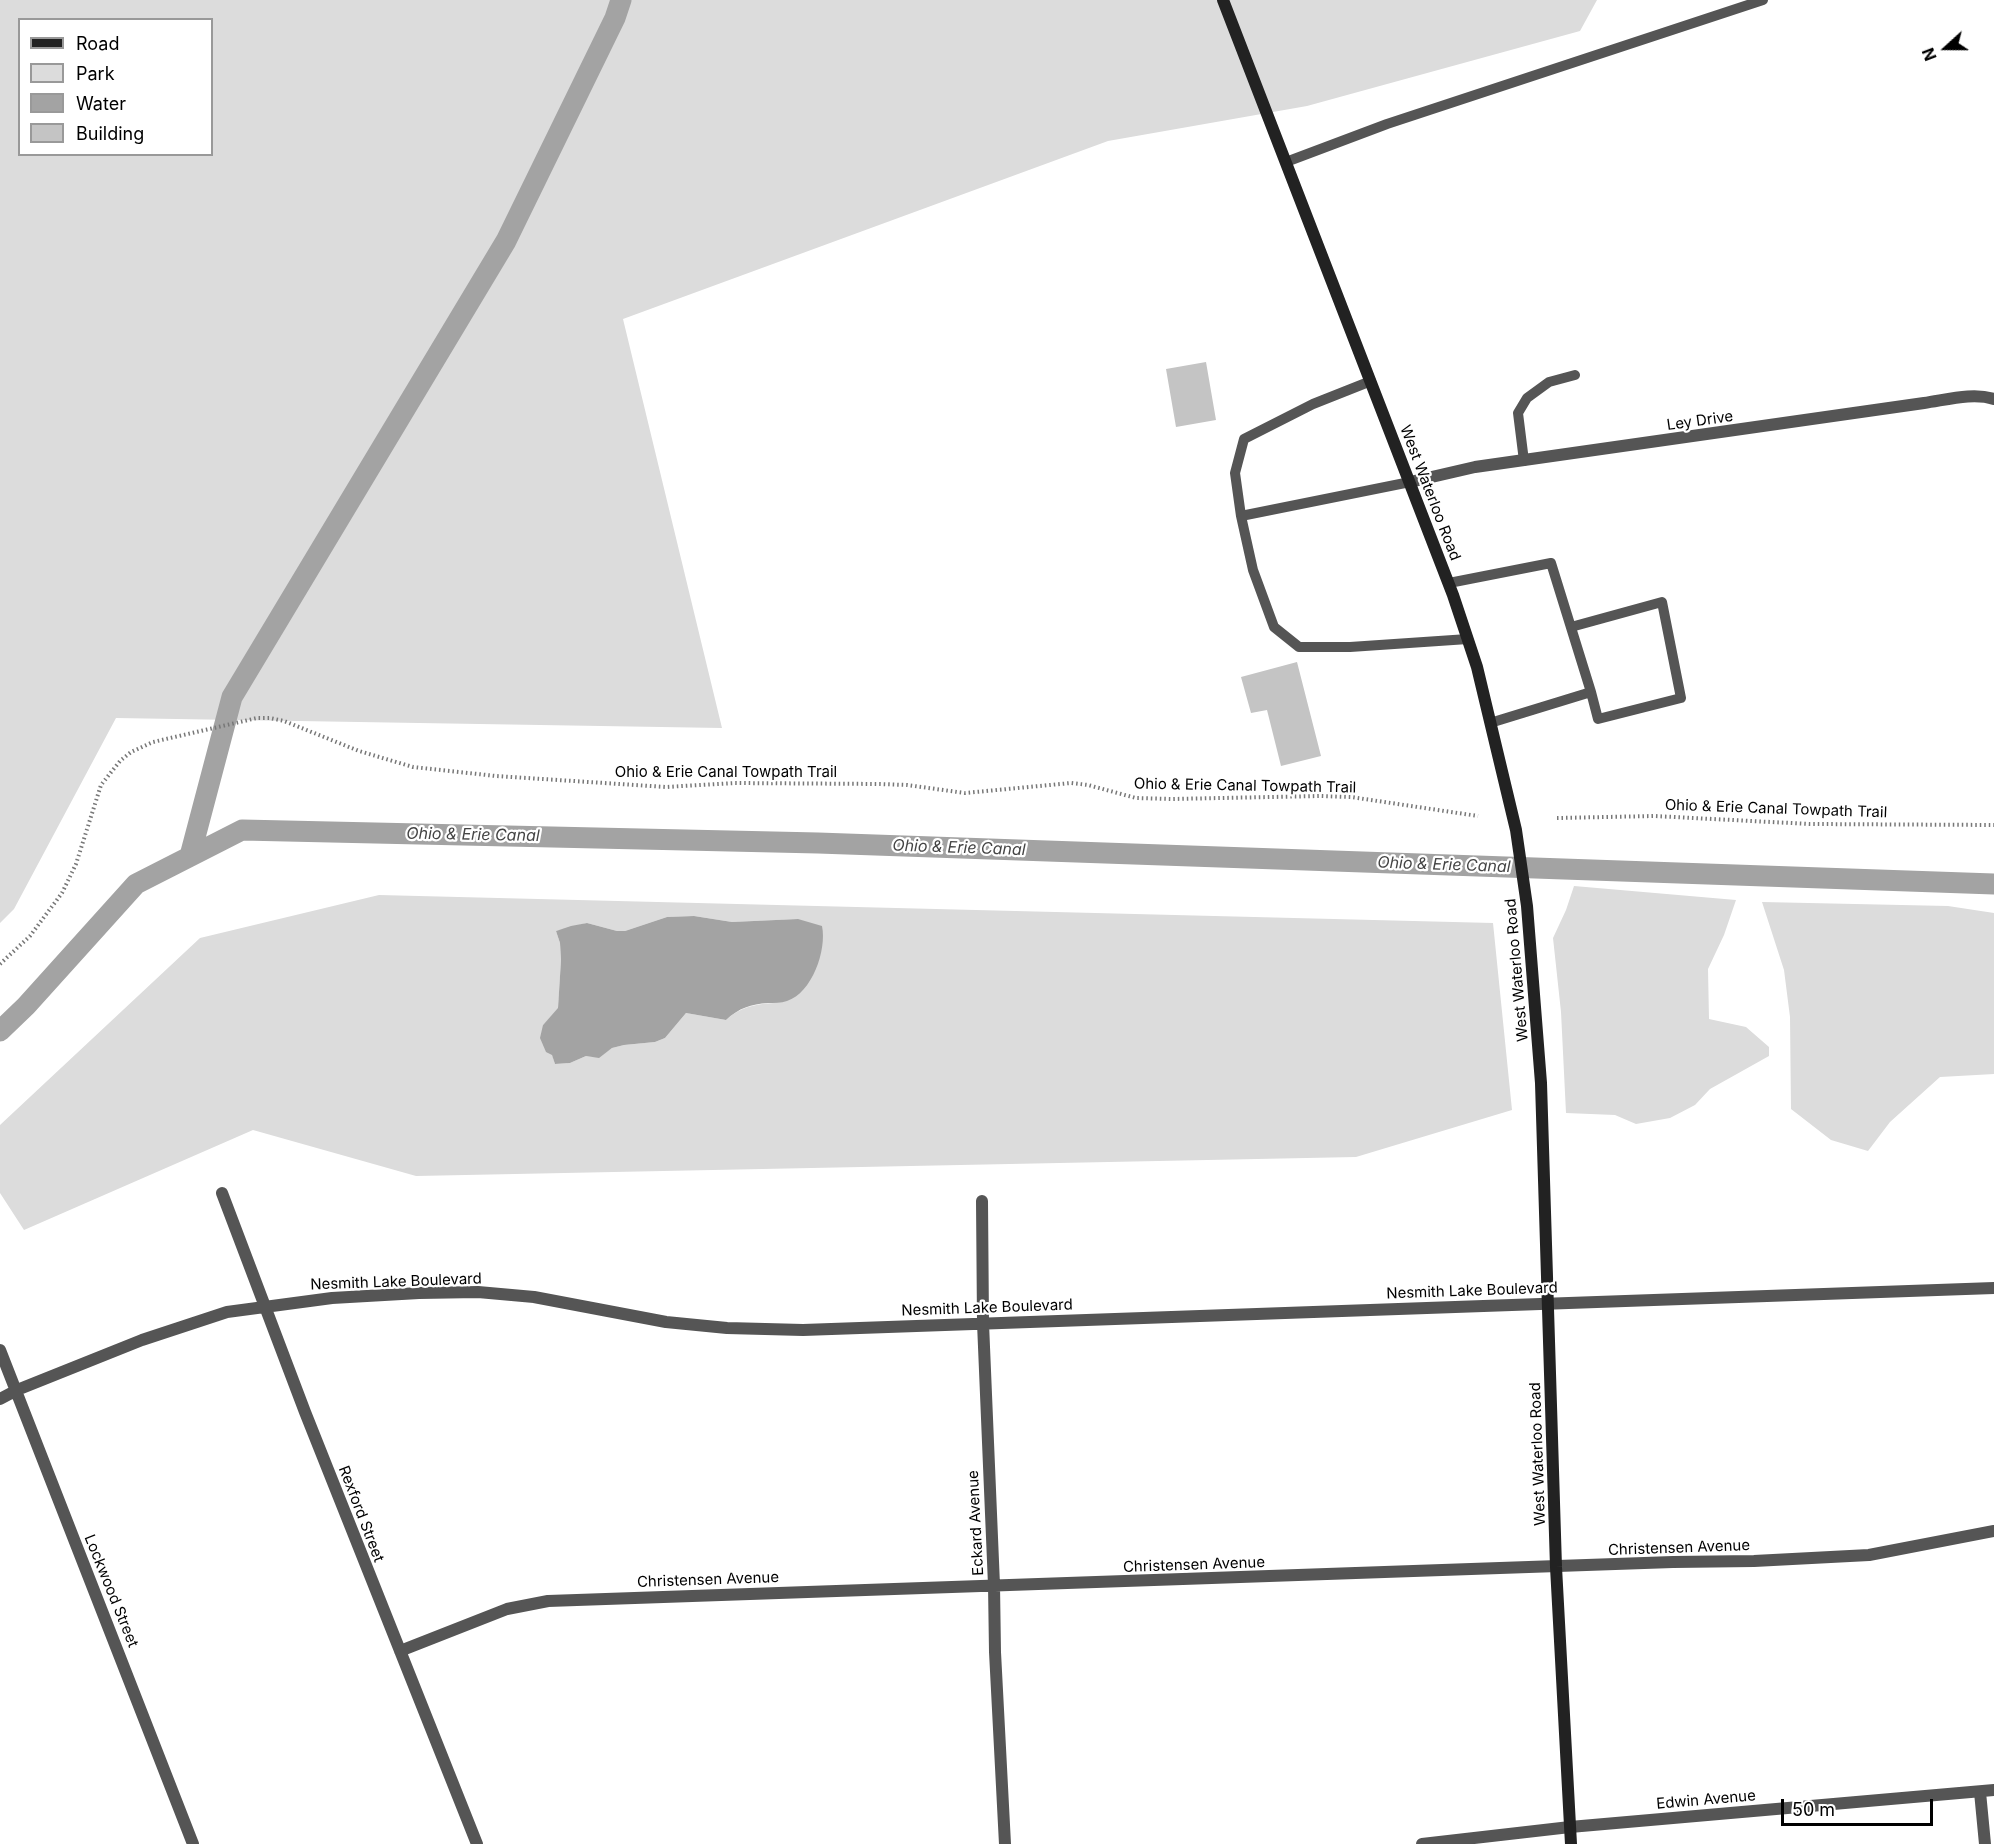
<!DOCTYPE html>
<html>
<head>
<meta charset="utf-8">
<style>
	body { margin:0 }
	#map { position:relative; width:1994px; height:1844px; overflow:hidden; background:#fff; font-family:Inter,sans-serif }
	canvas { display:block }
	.legend { position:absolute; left:18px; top:18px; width:195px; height:138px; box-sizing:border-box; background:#fff; border:2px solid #999; margin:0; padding:8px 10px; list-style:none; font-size:18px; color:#000 }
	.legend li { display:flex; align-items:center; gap:12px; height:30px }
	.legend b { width:30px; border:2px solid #999 }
	.north { position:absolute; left:1916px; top:18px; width:60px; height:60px; -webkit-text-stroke:4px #fff; paint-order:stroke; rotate:249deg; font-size:16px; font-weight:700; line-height:24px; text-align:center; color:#000 }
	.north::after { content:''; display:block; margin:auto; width:21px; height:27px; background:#000; clip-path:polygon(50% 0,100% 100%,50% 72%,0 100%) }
	.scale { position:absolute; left:1781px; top:1799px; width:152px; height:27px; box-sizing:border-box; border:3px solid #000; border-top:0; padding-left:8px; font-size:18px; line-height:21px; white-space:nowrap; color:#000; -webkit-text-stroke:4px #fff; paint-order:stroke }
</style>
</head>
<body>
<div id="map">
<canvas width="1994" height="1844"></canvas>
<ul class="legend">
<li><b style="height:8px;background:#222"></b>Road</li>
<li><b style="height:16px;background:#dcdcdc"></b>Park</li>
<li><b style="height:16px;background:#a3a3a3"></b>Water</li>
<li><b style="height:16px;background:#c4c4c4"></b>Building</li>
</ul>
<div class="north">N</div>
<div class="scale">50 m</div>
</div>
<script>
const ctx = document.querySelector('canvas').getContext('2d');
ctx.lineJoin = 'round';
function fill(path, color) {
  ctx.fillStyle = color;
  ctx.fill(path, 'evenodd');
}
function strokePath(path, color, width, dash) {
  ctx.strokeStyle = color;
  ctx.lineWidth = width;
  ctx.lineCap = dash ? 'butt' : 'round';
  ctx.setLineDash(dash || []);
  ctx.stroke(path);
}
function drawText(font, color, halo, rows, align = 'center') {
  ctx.font = font + ' Inter,sans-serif';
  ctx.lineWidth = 4.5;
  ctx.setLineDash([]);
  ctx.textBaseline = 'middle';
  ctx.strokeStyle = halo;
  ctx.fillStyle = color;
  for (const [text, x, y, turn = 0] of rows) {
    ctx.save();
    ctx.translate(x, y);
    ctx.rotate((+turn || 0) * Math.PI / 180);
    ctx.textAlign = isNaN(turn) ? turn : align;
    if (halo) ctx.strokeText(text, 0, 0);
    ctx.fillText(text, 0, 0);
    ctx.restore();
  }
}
fill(new Path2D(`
	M0,0h1597l-17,31 -273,75 -199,35 -485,178 99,409 -606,-10 -102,191 -14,14zM20,20h192v134h-192z
	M1574,886l162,14 -12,35 -16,34 1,50 37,8 23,20v9l-59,33 -15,16 -25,13 -34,6 -21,-9 -49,-2 -5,-101 -8,-74 13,-28z
	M379,895l1114,28 19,187 -156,47 -940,19 -163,-46 -229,100 -24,-37v-68l200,-187zM694,916l38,6 66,-3 -24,84c-19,1 -34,4 -48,17l-40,-7 -21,25 -10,4 -31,3 -12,3 -13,9 -13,-1 -16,7 -15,1 -12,-39 15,-16 3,-49 -1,-17 -4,-12 31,-8 30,8h8l42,-14z
	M1762,902l186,4 46,7v161l-54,3 -50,45 -22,29 -37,-11 -40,-31 -1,-92 -6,-47z`), '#dcdcdc');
fill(new Path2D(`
	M694,916l38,6 66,-3 24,7c5,24 -10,67 -35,75 -6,2 -13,2 -19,2 -17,1 -29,5 -42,17l-40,-7 -21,25 -10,4 -31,3 -12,3 -13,10 -13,-2 -16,7 -15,1 -3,-9 -6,-3 -6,-14 3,-13 15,-17 3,-48 -1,-17 -4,-12 15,-5 16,-3 30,8h8l42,-14z`), '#a3a3a3');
strokePath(new Path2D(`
	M190,856l42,-159 274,-456 109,-223 6,-18
	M0,1031l26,-25 110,-122 106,-54 576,13 1176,41`), '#a3a3a3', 21);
fill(new Path2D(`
	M1206,362l10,58 -40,7 -10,-58z
	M1297,662l24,94 -40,10 -14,-56 -16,3 -10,-36z`), '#c4c4c4');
strokePath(new Path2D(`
	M1557,818l97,-2 156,8 184,1
	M0,964l30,-28 32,-43 14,-29 25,-79 19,-24 11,-9 22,-10 104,-24h13l14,3 75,30 54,16 83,9 170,11 69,-4 145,1 27,1 58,8 106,-10 17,2 48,13 36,1 148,-3 31,1 127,19`), '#777', 4, [1.5, 3]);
strokePath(new Path2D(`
	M1286,162l101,-38 376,-124
	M1371,381l-58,23 -69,35 -9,34 6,43 12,54 21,57 25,20h51l118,-8
	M1524,461l-6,-48 9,-15 22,-16 26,-7
	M1241,516l169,-34
	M1449,583l102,-20 40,129 -101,31
	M1571,627l91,-25 19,96 -83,21 -7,-27`), '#555', 10);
strokePath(new Path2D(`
	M1410,482l65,-15 449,-64c22,-3 49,-11 70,-4
	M222,1193l83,219 172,432
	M982,1201l1,122 11,262 1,67 10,192
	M0,1350l193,494
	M0,1399l17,-9 125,-50 85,-28 105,-14 87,-5 59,-1 56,5 132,25 61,6 76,2 1191,-42
	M400,1651l107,-42 41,-8 1125,-39 81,-1 115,-6 125,-24
	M1980,1792l5,52
	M1422,1844l148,-17 424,-37`), '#555', 12);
strokePath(new Path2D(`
	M1223,0l230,595 24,72 39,163 11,76 14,177 15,484 15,277`), '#222', 12);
drawText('15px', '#000', '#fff', [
	["Ley Drive",1700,421,-8],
	["West Waterloo Road",1430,493,69],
	["Ohio & Erie Canal Towpath Trail",726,772],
	["Ohio & Erie Canal Towpath Trail",1245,786,1],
	["Ohio & Erie Canal Towpath Trail",1776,809,2],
	["West Waterloo Road",1517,970,-95],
	["Nesmith Lake Boulevard",396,1282,-2],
	["Nesmith Lake Boulevard",1472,1291,-2],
	["Nesmith Lake Boulevard",987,1308,-2],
	["West Waterloo Road",1538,1454,-92],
	["Rexford Street",361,1514,69],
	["Eckard Avenue",976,1523,-93],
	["Christensen Avenue",1679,1548,-2],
	["Christensen Avenue",1194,1565,-2],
	["Christensen Avenue",708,1580,-2],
	["Lockwood Street",111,1591,68],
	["Edwin Avenue",1706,1800,-5]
]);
drawText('italic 16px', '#444', '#fff', [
	["Ohio & Erie Canal",473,835,1],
	["Ohio & Erie Canal",959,848,2],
	["Ohio & Erie Canal",1444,865,2]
]);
</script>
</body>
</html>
